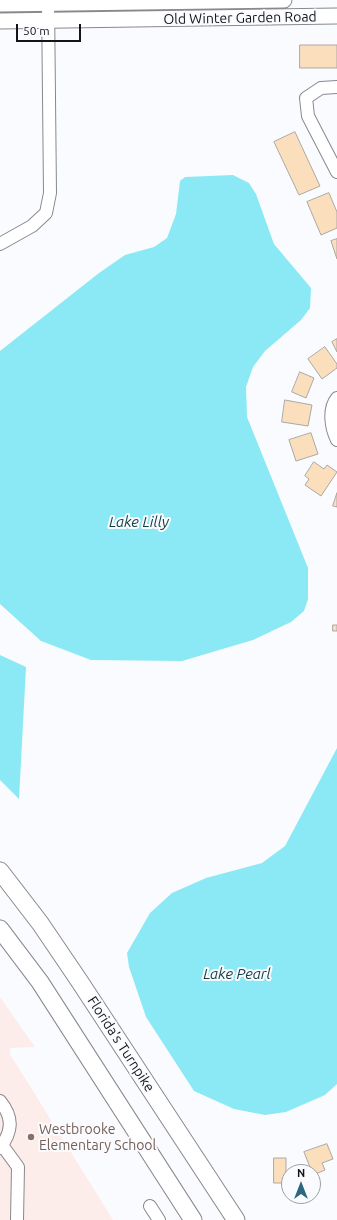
<!DOCTYPE html>
<html>
<head>
<meta charset="utf-8">
<style>
	body { margin:0 }
	#map { position:relative; width:337px; height:1220px; overflow:hidden; background:#fafbff; font-family:Ubuntu,sans-serif }
	canvas { display:block }
	.north { position:absolute; left:281px; top:1164px; width:40px; height:40px; box-sizing:border-box; background:#fafbff; border:1px solid #9e9fa2; border-radius:50%; rotate:0deg; font-size:11px; font-weight:700; line-height:16px; text-align:center; color:#141516 }
	.north::after { content:''; display:block; margin:auto; width:14px; height:18px; background:#2c677f; clip-path:polygon(50% 0,100% 100%,50% 72%,0 100%) }
	.scale { position:absolute; left:16px; top:24px; width:65px; height:18px; box-sizing:border-box; border:2px solid #141516; border-top:0; padding-left:5px; font-size:12px; line-height:14px; white-space:nowrap; color:#141516; -webkit-text-stroke:3px #fafbff; paint-order:stroke }
</style>
</head>
<body>
<div id="map">
<canvas width="337" height="1220"></canvas>
<div class="north">N</div>
<div class="scale">50 m</div>
</div>
<script>
const ctx = document.querySelector('canvas').getContext('2d');
ctx.lineJoin = 'round';
function fill(path, color) {
  ctx.fillStyle = color;
  ctx.fill(path, 'evenodd');
}
function strokePath(path, color, width, dash) {
  ctx.strokeStyle = color;
  ctx.lineWidth = width;
  ctx.lineCap = dash ? 'butt' : 'round';
  ctx.setLineDash(dash || []);
  ctx.stroke(path);
}
function drawText(font, color, halo, rows, align = 'center') {
  ctx.font = font + ' Ubuntu,sans-serif';
  ctx.lineWidth = 4;
  ctx.setLineDash([]);
  ctx.textBaseline = 'middle';
  ctx.strokeStyle = halo;
  ctx.fillStyle = color;
  for (const [text, x, y, turn = 0] of rows) {
    ctx.save();
    ctx.translate(x, y);
    ctx.rotate((+turn || 0) * Math.PI / 180);
    ctx.textAlign = isNaN(turn) ? turn : align;
    if (halo) ctx.strokeText(text, 0, 0);
    ctx.fillText(text, 0, 0);
    ctx.restore();
  }
}
fill(new Path2D(`
	M0,997l35,50 -25,1v6l103,166h-113z`), '#fdedea');
fill(new Path2D(`
	M233,175l16,8 7,11 18,50 37,44 -1,20 -9,12 -36,31 -12,16 -7,20 1,30 61,151v31l-4,12 -13,11 -38,18 -71,21 -91,-1 -50,-19 -41,-37v-253l99,-78 26,-18 29,-8 13,-9 9,-24 4,-33 5,-4z
	M0,655l26,12 -7,132 -19,-19z
	M337,748v336l-12,11 -39,17 -21,3 -31,-6 -40,-18 -48,-74 -17,-50 -2,-14 23,-40 22,-20 34,-15 56,-15 23,-17z`), '#8ae9f4');
const building = new Path2D(`
	M300,45h37v23h-37z
	M295,132l25,54 -21,9 -25,-53z
	M329,193l8,19v16l-16,7 -14,-33z
	M337,239v20l-6,-18z
	M337,339v13l-5,-10z
	M325,347l12,17v4l-15,11 -14,-20z
	M300,372l14,6 -8,20 -14,-6z
	M285,400l27,5 -4,21 -26,-4z
	M311,433l7,21 -22,7 -7,-21z
	M314,462l10,7 3,-4 10,7 -16,24 -16,-11 4,-6 -4,-3z
	M337,493v14l-4,-1z
	M333,625h4v6h-4z
	M327,1144l6,15 -11,4 3,7 -12,5 -9,-23z
	M274,1158h12v25h-12z`);
fill(building, '#fbdebc');
strokePath(building, '#aba8a4', 1);
const minor = new Path2D(`
	M337,87l-16,1 -15,10 2,18 29,56
	M0,244l32,-18 14,-13 4,-20 -2,-193
	M337,398c-9,11 -6,30 0,42
	M0,1101c14,17 12,31 0,47
	M2,1145l16,22 -1,53
	M150,1206l9,14`);
const major = new Path2D(`
	M0,4l284,-4
	M0,21l337,-5`);
const highway = new Path2D(`
	M0,871l40,52 40,59 156,238
	M0,929l40,53 153,238`);
strokePath(minor, '#88898d', 14);
strokePath(major, '#88898d', 17);
strokePath(highway, '#88898d', 19);
strokePath(minor, '#fff', 12);
strokePath(major, '#fff', 15);
strokePath(highway, '#fff', 17);
for (const [x, y, r, color] of [
	[31,1137,4,"#8d6e63"]
]) {
  const dot = new Path2D();
  dot.arc(x, y, r, 0, 2 * Math.PI);
  ctx.fillStyle = color;
  ctx.fill(dot);
  strokePath(dot, '#fafbff', 1.5);
}
drawText('14px', '#141516', '#fafbff', [
	["Old Winter Garden Road",240,18,-1],
	["Florida's Turnpike",121,1044,57]
]);
drawText('14px', '#785e54', '#fafbff', [
	["Westbrooke",39,1129],
	["Elementary School",39,1145]
], 'left');
drawText('italic 15px', '#113e43', '#fafbff', [
	["Lake Lilly",139,522],
	["Lake Pearl",237,974]
]);
</script>
</body>
</html>
